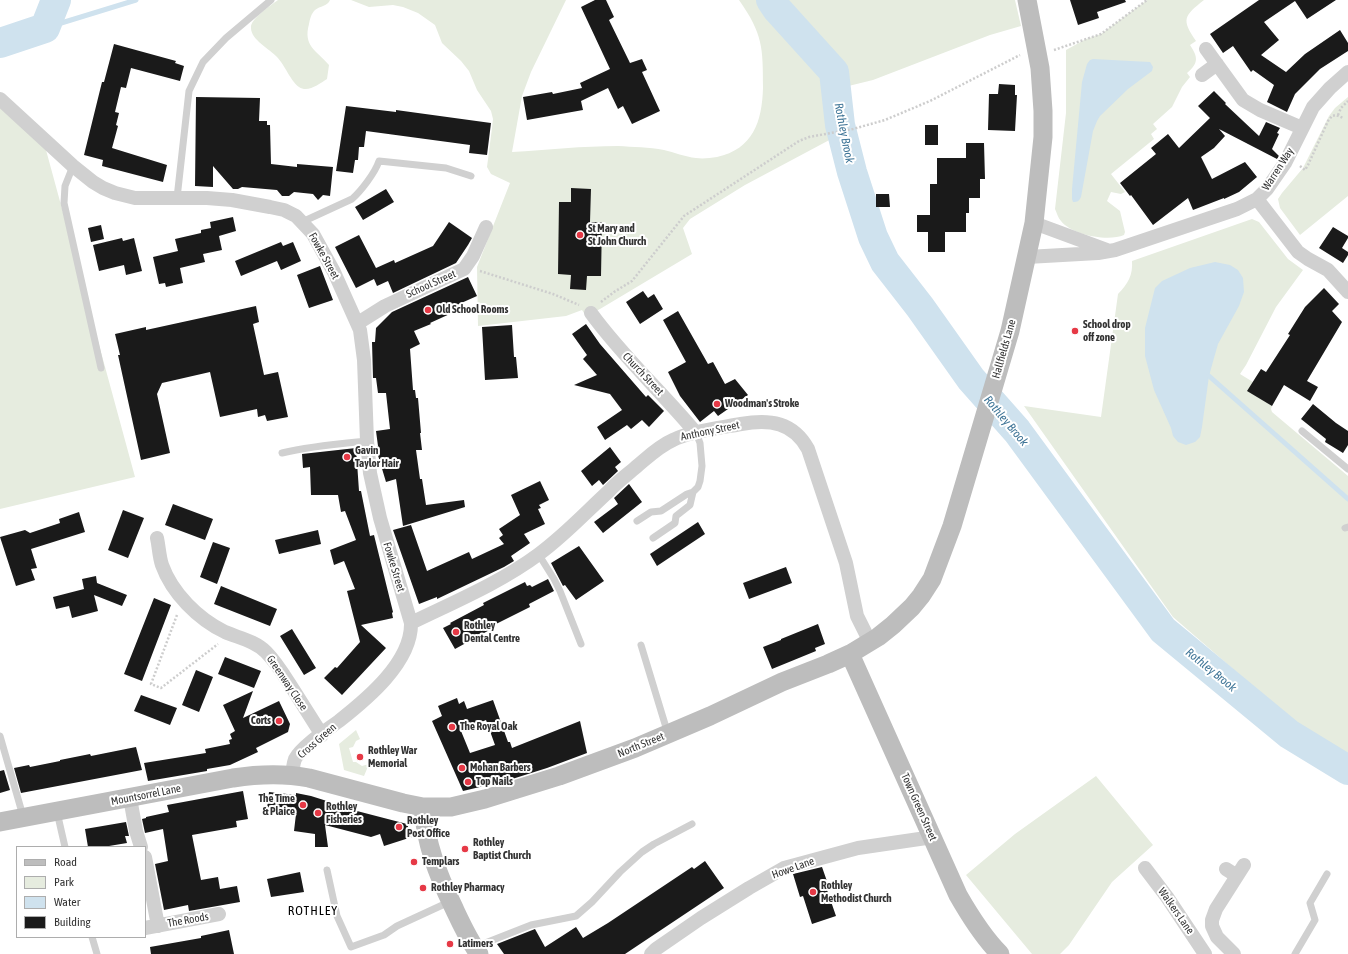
<!DOCTYPE html>
<html>
<head>
<meta charset="utf-8">
<style>
	body { margin:0 }
	#map { position:relative; width:1348px; height:954px; overflow:hidden; background:#fff; font-family:"Asap Condensed",sans-serif }
	canvas { display:block }
	.legend { position:absolute; left:16px; top:846px; width:130px; height:92px; box-sizing:border-box; background:#fff; border:1px solid #adadad; margin:0; padding:5px 7px; list-style:none; font-size:12px; color:#333 }
	.legend li { display:flex; align-items:center; gap:8px; height:20px }
	.legend b { width:20px; border:1px solid #adadad }
</style>
</head>
<body>
<div id="map">
<canvas width="1348" height="954"></canvas>
<ul class="legend">
<li><b style="height:5px;background:#bdbdbd"></b>Road</li>
<li><b style="height:11px;background:#e6ecdf"></b>Park</li>
<li><b style="height:11px;background:#cfe2ee"></b>Water</li>
<li><b style="height:11px;background:#1a1a1a"></b>Building</li>
</ul>
</div>
<script>
const ctx = document.querySelector('canvas').getContext('2d');
ctx.lineJoin = 'round';
function fill(path, color) {
  ctx.fillStyle = color;
  ctx.fill(path, 'evenodd');
}
function strokePath(path, color, width, dash) {
  ctx.strokeStyle = color;
  ctx.lineWidth = width;
  ctx.lineCap = dash ? 'butt' : 'round';
  ctx.setLineDash(dash || []);
  ctx.stroke(path);
}
function drawText(font, color, halo, rows, align = 'center') {
  ctx.font = font + ' "Asap Condensed",sans-serif';
  ctx.lineWidth = 4;
  ctx.setLineDash([]);
  ctx.textBaseline = 'middle';
  ctx.strokeStyle = halo;
  ctx.fillStyle = color;
  for (const [text, x, y, turn = 0] of rows) {
    ctx.save();
    ctx.translate(x, y);
    ctx.rotate((+turn || 0) * Math.PI / 180);
    ctx.textAlign = isNaN(turn) ? turn : align;
    if (halo) ctx.strokeText(text, 0, 0);
    ctx.fillText(text, 0, 0);
    ctx.restore();
  }
}
fill(new Path2D(`
	M278,0h52c-2,6 -10,6 -15,10 -4,4 -5,9 -6,14 -6,22 7,26 20,41l-2,14c-8,5 -19,14 -28,8 -7,-4 -15,-23 -22,-30 -7,-8 -26,-17 -26,-29 -1,-9 19,-22 27,-28z
	M351,0h215l-35,72 -9,24 -10,56c35,-2 71,-6 106,-6 15,1 31,1 46,4 10,2 21,7 32,8 7,1 14,0 21,-1 36,-8 45,-35 46,-69 0,-40 0,-54 -24,-88h276l6,26 -31,9 -117,45 -45,11 7,46 -90,48 -55,34 -7,9 9,26 -92,55 -14,7 -4,-6 -16,6 -88,10 -1,-59 33,-84 -19,-9 -4,-7 5,-39 1,-9 -2,-8 -14,-21 -8,-19 -8,-10 -19,-18 -7,-18 -17,-12 -15,-6 -10,-2 -24,2z
	M1147,0h57c-20,16 -23,19 -8,41l-6,4c8,12 9,18 -3,28l3,4 -8,10 -10,20 -19,17 4,5 -6,5 3,5 -43,35 14,18 -4,2 -10,-2 -4,9 13,10 5,21 -1,3c-16,7 -52,0 -63,-14 -3,-3 -4,-8 -6,-12l11,-96v-63l20,-11 15,-5z
	M1348,97v99l-48,39 -20,-27 -2,-9 4,-6 21,-25 26,-52 6,-8z
	M0,107l46,43 89,327 -135,32z
	M1252,219l7,3 29,37 15,11 -27,37 -30,58 -6,9 13,8 -5,9 24,15 -1,3 1,3 76,64v279l-55,-34 -120,-104 -149,-211 77,11 17,-123c10,-10 15,-19 14,-33z
	M356,730l4,9 -4,2 -3,6 -4,1 4,14h3l6,4 7,-2 -5,12 -20,-6 -5,-26z
	M1096,776l57,69 -41,37 -43,63 -9,9h-28l-66,-79 49,-41z`), '#e6ecdf');
fill(new Path2D(`
	M1093,59l57,3 3,5 -1,4 -24,18 -28,27 -3,5 -4,10 -12,66c-2,4 -3,5 -8,5l-1,-3v-10l10,-107 5,-18 3,-4z
	M1215,262l15,3 8,5 5,8 1,14 -5,14 -21,38 -4,14 -5,18 -7,51 -2,10 -5,5 -9,3 -8,-3 -5,-6 -2,-8 -17,-38 -9,-34v-28l10,-40 7,-7 28,-13z`), '#cfe2ee');
strokePath(new Path2D(`
	M45,28l91,-28
	M1209,376l139,123`), '#cfe2ee', 5);
strokePath(new Path2D(`
	M771,0l6,9 57,63 6,53 12,47 21,65 12,25 35,45 51,72 46,52 146,199 126,104 59,36
	M0,43l45,-15 11,-28`), '#cfe2ee', 30);
fill(new Path2D(`
	M595,0h11l8,17 -5,3 21,43 12,-4 5,11 -5,2 18,39 -28,13 -9,-18 -5,3 -10,-21 -27,13 2,9 -56,10 -4,-23 29,-5 1,2 29,-6 -2,-5 30,-14 -29,-62z
	M1070,0h55l1,2 -29,10 2,6 -21,7z
	M1259,0h77l-29,19 -12,-18 -31,21 15,18 -18,15 25,17 19,-18 35,-24 8,13v8l-28,18 -25,25 -8,18 -20,-10 7,-17 -21,-15 -2,2 -18,-26 -10,7 -13,-19z
	M114,44l62,17 -1,2 9,3 -4,15 -49,-13 -5,20 -5,-1 -6,25 4,1 -3,12 2,1 -6,22 55,17 -4,17 -61,-16 1,-6 -19,-5 18,-73h2z
	M999,84l16,1v10h2l-2,36 -27,-1 1,-36h9z
	M1214,91l12,12 -1,1 34,32 7,-14 14,6 -3,5 2,1 -7,15 7,7 -2,3 -58,-30 6,7 -11,12 -13,9 11,22 33,-17 12,15 -18,15 -15,7v-1l-31,12 -5,-12 -35,27 -22,-30 -1,1 -10,-13 36,-29 -5,-6 17,-14 11,14 31,-30 -12,-12z
	M196,97l64,1 -1,23h8v4h3l1,39 26,3v-3l36,3 -3,29 -7,-1 -5,5 -5,-6 -19,-2 -5,4h-7l-5,-6 -35,-3 -4,2h-5l-20,-23v21l-18,-1z
	M346,106l50,6v-2l95,13 -4,32 -18,-2 1,-8 -104,-14 -2,16h-5l-1,13h-3l-2,13 -17,-2z
	M925,125h13v20h-13z
	M966,143h18l1,36h-5v19h-11v15h-3v19h-21v20h-17v-20h-11v-17h13v-31h7v-26h29z
	M571,188l20,1 -1,33h12l-1,54h-14l-1,14 -16,-1 1,-14 -13,-1 1,-72h12z
	M386,189l8,13 -31,18 -8,-13z
	M876,194h13l1,13h-14z
	M233,217l3,14 -17,5 3,14 -19,4 2,8 -25,6 3,15 -17,4 -1,-4 -6,1 -6,-27 25,-6 -3,-12 26,-6v-3l10,-2 -1,-6z
	M449,222l23,16 -4,7 -12,18 -63,30 -5,-12 -11,5 -3,-7 -18,9 -21,-41 24,-12 17,33 18,-8 1,3 38,-17z
	M101,225l3,14 -13,3 -3,-14z
	M1333,227l15,9v2l-6,10 6,4v3l-5,8 -24,-15z
	M122,238l1,3 11,-3 8,33 -16,4 -2,-10 -25,6 -6,-26z
	M281,242l2,4 10,-4 8,19 -20,9 -4,-9 -36,15 -6,-15z
	M320,266l13,34 -24,8 -12,-33z
	M468,277l9,19 -27,12 2,5 -22,10 1,1 -17,7 6,13 -10,5 3,41h2l1,8h2l3,35h-1l2,17h-6l4,29h2l4,26 38,-5 1,7 -62,19 -7,-47 -10,3 -9,-30 -1,-5 2,-1 -2,-15 14,-2 -4,-36h-8l-2,-15h-3l-1,-36h3l1,-14 16,-16z
	M1324,288l15,16 -7,7 10,11 -35,59 11,6 -8,14 -26,-16 -12,21 -25,-15 14,-22 5,3 24,-37 -2,-1 17,-27z
	M643,291l5,7 6,-4 9,15 -23,15 -14,-22z
	M256,306l3,16 -6,2 11,51 14,-3 10,45 -21,4 -2,-6 -7,2 -1,-8 -37,8 -10,-45 -48,11 -5,11 13,59 -29,7 -23,-105h2l-5,-21 31,-7v3z
	M678,311l30,53 5,-2 12,22 10,-5 13,16 -30,21 -4,-5 -14,11 -20,-26 -12,-24 18,-10 -23,-42z
	M586,324l14,20 46,53 2,-2 16,16 -15,16 -7,-7 -11,9 -4,-4 -22,15 -8,-13 25,-17 -12,-16 -36,-9 23,-10 -14,-16 4,-4 -15,-21z
	M512,325l2,32h2l2,21 -33,2 -3,-53z
	M1313,404l23,19 12,8v14l-5,8 -18,-11 1,-3 -25,-20z
	M610,447l11,15 -6,5 3,4 -15,14 -4,-5 -7,6 -11,-15z
	M356,448l3,43h2l9,45 4,-1 19,77 -1,1 1,5 -32,7 25,23 -44,47 -18,-17 11,-11 2,1 23,-26 -13,-51 8,-2 -11,-28 -10,4 -4,-15 26,-10 -11,-29 -4,1 -3,-17h-27l-1,-28 -7,1 -1,-14z
	M540,481l9,19 -10,5 2,3 -3,1 7,15 -21,10 6,9 -19,13 3,5 -10,6 -67,32v-2l-18,7 -26,-74 18,-5 16,46 42,-19 3,7 32,-15 -5,-6 4,-3 -4,-6 21,-14 -9,-20z
	M629,484l13,18 -39,31 -9,-11 24,-18 -4,-6z
	M173,504l40,15 -8,21 -40,-15z
	M123,510l21,8 -16,40 -20,-8z
	M79,512l6,20 -54,17 6,19 -6,1 4,11 -19,6 -16,-49 25,-7 5,3 30,-10 -1,-4z
	M698,522l7,12 -48,32 -7,-12z
	M318,530l3,14 -42,10 -4,-14z
	M213,542l17,6 -13,36 -17,-7z
	M579,546l25,35 -28,19 -11,-15 -2,1 -12,-23z
	M786,567l6,16 -43,16 -6,-16z
	M96,576l1,7 30,12 -5,11 -28,-11 4,16 -26,7 -3,-12 -13,3 -3,-12 31,-8 -2,-10z
	M548,579l6,12 -25,13 1,3 -36,18 1,2 -40,22 -12,-21 8,-4 -1,-1 34,-18 -1,-2 42,-21 2,4 3,-1 2,2z
	M221,586l56,23 -7,17 -56,-22z
	M154,598l17,7 -29,76 -18,-7z
	M818,624l7,20 -10,4 1,3 -44,18 -9,-22 18,-7v-1z
	M292,629l24,39 -12,7 -24,-39z
	M225,657l36,14 -7,17 -36,-14z
	M196,670l17,7 -14,35 -17,-7z
	M253,691l-10,27 36,-17 11,23 -2,8 -32,16 2,4 -28,13 -23,4v2l-59,10 -4,-18 62,-10 -1,-4 25,-5 -1,-4 3,-1 -2,-5 5,-3 -12,-26z
	M141,695l36,13 -7,17 -36,-14z
	M457,698l2,6 5,-3 3,8 26,-9 15,42h2l2,6 68,-27 7,32 -40,15 -38,12 -46,11 -31,-70 10,-5 -4,-10zM486,720l9,25 -25,8 -9,-22z
	M136,747l6,23 -121,23 -7,-25 15,-3 1,2 30,-6v-1l30,-6 1,2z
	M4,770l6,20 -10,3v-22z
	M243,791l5,28 -12,2 1,6 -45,8 9,45 17,-3 2,12 17,-3 3,16 -51,9 -1,-6 -24,5 -9,-46 13,-3 -5,-32 -18,4 -3,-14 4,-1v-1l23,-5 -2,-7z
	M269,792l27,3v-2l15,3 19,6v2l77,20 5,13 -28,9 -4,-12 -9,3 -46,-12 3,22h-13v-13l-21,-3 2,-17 -17,-1v-3l-12,-1z
	M126,822l3,14h-4l2,7 -24,4h-15l-3,-18z
	M705,861l19,27 -99,66h-121l-7,-10 38,-15 10,18 31,-20 7,11 25,-15 84,-56 2,2z
	M822,867l7,20h-3l10,29 -24,8 -9,-28 -3,1 -7,-23z
	M300,872l4,20 -33,5 -4,-18z
	M229,930l5,24h-83l-1,-7 51,-9v-2z`), '#1a1a1a');
strokePath(new Path2D(`
	M1054,50l47,-16 46,-34
	M1338,115l3,-7 7,-7
	M1300,166l5,4 3,-5 20,-44 4,-5 4,-1 7,3
	M480,271l73,23 26,11
	M601,302l13,-10 18,-11 52,-65 115,-75 10,-4 44,-8 32,-9 45,-19 90,-46
	M177,615l-26,69 10,4 57,-44`), '#cdcdcd', 2.5, [2, 2]);
strokePath(new Path2D(`
	M73,166l-8,20 -1,17 37,165
	M177,198l12,-107 14,-29 23,-24 45,-38
	M302,222l50,-23c9,-8 23,-26 27,-38l67,7 25,8
	M1302,431l46,38
	M282,453c29,-7 55,-9 85,-12
	M637,521l14,-9 10,-1 26,-17 6,-2 5,-5 2,-6 2,-15 -2,-23 -4,-10
	M1345,528l3,-1
	M653,538l22,-15 1,-7 14,-11 3,-13
	M539,555l15,24 6,12 21,53
	M641,645l27,89
	M0,736l23,80
	M57,812l8,35
	M327,870l10,46 14,31 33,-12 13,-9 52,-24
	M92,937l5,17
	M475,947l56,-22 45,-9 16,-14 28,-30 22,-20 12,-8 38,-20
	M1295,954l20,-34 -5,-17 17,-29`), '#d0d0d0', 7);
strokePath(new Path2D(`
	M1206,49l37,51 17,10 42,18
	M1202,75l15,-11
	M0,99l73,67 20,16 10,6 12,5 20,5h72l25,2 38,7 14,3 12,6 17,18 21,38 26,58 4,30 3,81 3,32 10,45 31,105c1,39 -44,76 -72,98 -12,9 -37,25 -44,38 -2,5 -2,10 -3,15
	M1257,199l41,53 10,7 20,11 20,22
	M1034,223l73,27
	M1027,257l71,-4 17,-3 122,-41 20,-10 10,-10 18,-26 28,-56 17,-19 18,-16
	M591,313c31,43 71,79 105,120
	M358,323l27,-17 79,-37 9,-13 13,-29
	M157,538c2,9 2,18 5,27 10,28 36,54 63,67 14,6 30,9 41,20 9,9 16,20 23,31 11,17 22,35 33,52
	M411,623c43,-21 89,-40 128,-69 26,-19 47,-42 70,-63 8,-9 18,-16 27,-24 12,-10 23,-21 37,-27 18,-9 47,-12 68,-16 29,-5 52,-2 67,25l38,114 11,53 13,26
	M130,798l6,33 5,16
	M145,857l13,69
	M1145,868l22,29 38,57
	M1226,869l11,7
	M145,928l74,-14
	M651,954l5,-5 45,-31 48,-30 35,-20 74,-20 75,-11
	M1234,954l-17,-17 -5,-11v-6l4,-11 28,-44`), '#d0d0d0', 14);
strokePath(new Path2D(`
	M850,654l108,241c12,21 25,42 42,59
	M423,807c3,37 14,66 30,99 8,17 15,33 26,48
	M0,822l233,-44c26,-4 50,-5 76,0l94,25 20,4h28l34,-8 74,-23 76,-28 75,-32 72,-34 46,-18 22,-10 28,-17 15,-12 19,-18 9,-11 11,-17 20,-53 58,-195 24,-108 9,-86v-26l-3,-43 -13,-68`), '#bdbdbd', 19);
for (const [x, y, r, color] of [
	[580,235,4,"#e63946"],
	[428,310,4,"#e63946"],
	[1075,331,4,"#e63946"],
	[717,404,4,"#e63946"],
	[347,457,4,"#e63946"],
	[456,632,4,"#e63946"],
	[279,721,4,"#e63946"],
	[452,727,4,"#e63946"],
	[360,757,4,"#e63946"],
	[462,768,4,"#e63946"],
	[468,782,4,"#e63946"],
	[303,805,4,"#e63946"],
	[318,813,4,"#e63946"],
	[399,827,4,"#e63946"],
	[465,849,4,"#e63946"],
	[414,862,4,"#e63946"],
	[423,888,4,"#e63946"],
	[813,892,4,"#e63946"],
	[450,944,4,"#e63946"]
]) {
  const dot = new Path2D();
  dot.arc(x, y, r, 0, 2 * Math.PI);
  ctx.fillStyle = color;
  ctx.fill(dot);
  strokePath(dot, '#fff', 1.5);
}
drawText('11px', '#333', '#fff', [
	["Warren Way",1278,169,-57],
	["Fowke Street",324,256,61],
	["School Street",431,284,-24],
	["Hallfields Lane",1004,349,-74],
	["Church Street",643,374,47],
	["Anthony Street",710,431,-12],
	["Fowke Street",394,567,73],
	["Greenway Close",287,683,56],
	["Cross Green",317,741,-41],
	["North Street",641,745,-22],
	["Mountsorrel Lane",146,795,-11],
	["Town Green Street",919,807,66],
	["Howe Lane",793,868,-20],
	["Walkers Lane",1176,911,55],
	["The Roods",188,920,-10]
]);
drawText('bold 11px', '#333', '#fff', [
	["St Mary and",588,229],
	["St John Church",588,242],
	["Old School Rooms",436,310],
	["School drop",1083,325],
	["off zone",1083,338],
	["Woodman's Stroke",725,404],
	["Gavin",355,451],
	["Taylor Hair",355,464],
	["Rothley",464,626],
	["Dental Centre",464,639],
	["Corts",271,721,"right"],
	["The Royal Oak",460,727],
	["Rothley War",368,751],
	["Memorial",368,764],
	["Mohan Barbers",470,768],
	["Top Nails",476,782],
	["The Time",295,799,"right"],
	["& Plaice",295,812,"right"],
	["Rothley",326,807],
	["Fisheries",326,820],
	["Rothley",407,821],
	["Post Office",407,834],
	["Rothley",473,843],
	["Baptist Church",473,856],
	["Templars",422,862],
	["Rothley",821,886],
	["Methodist Church",821,899],
	["Rothley Pharmacy",431,888],
	["Latimers",458,944]
], 'left');
drawText('italic 12px', '#3f7597', '#fff', [
	["Rothley Brook",844,133,79],
	["Rothley Brook",1006,421,50],
	["Rothley Brook",1211,670,39]
]);
ctx.letterSpacing = '1px';
drawText('13px', '#000', '#fff', [
	["ROTHLEY",313,911]
]);
ctx.letterSpacing = '0px';
</script>
</body>
</html>
